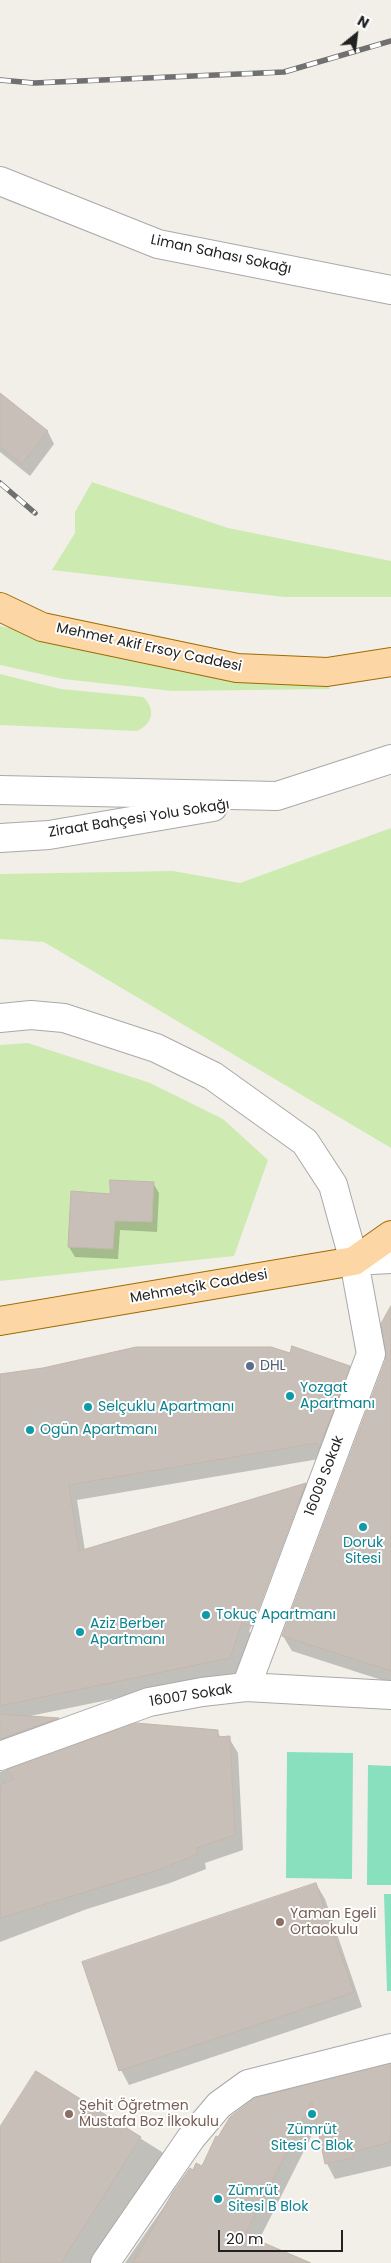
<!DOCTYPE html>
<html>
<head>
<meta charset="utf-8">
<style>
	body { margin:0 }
	#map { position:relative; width:391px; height:2263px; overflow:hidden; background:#f2efe9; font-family:Poppins,sans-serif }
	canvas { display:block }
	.north { position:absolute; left:331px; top:10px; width:50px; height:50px; -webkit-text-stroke:4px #fff; paint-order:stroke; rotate:29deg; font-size:14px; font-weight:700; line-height:20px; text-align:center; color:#222 }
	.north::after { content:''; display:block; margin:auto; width:18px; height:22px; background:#222; clip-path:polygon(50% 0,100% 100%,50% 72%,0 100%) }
	.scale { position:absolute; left:218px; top:2230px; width:125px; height:22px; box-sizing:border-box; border:2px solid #222; border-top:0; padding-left:6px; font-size:15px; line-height:18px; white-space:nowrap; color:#222; -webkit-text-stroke:4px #fff; paint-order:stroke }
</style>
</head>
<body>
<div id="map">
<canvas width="391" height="2263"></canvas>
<div class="north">N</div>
<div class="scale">20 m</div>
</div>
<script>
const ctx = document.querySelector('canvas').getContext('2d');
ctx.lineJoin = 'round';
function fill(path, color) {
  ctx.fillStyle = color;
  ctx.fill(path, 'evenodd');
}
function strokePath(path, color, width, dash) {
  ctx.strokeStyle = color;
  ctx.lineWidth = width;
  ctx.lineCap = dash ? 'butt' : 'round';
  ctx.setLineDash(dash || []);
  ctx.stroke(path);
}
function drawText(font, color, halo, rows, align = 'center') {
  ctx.font = font + ' Poppins,sans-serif';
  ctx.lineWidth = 4;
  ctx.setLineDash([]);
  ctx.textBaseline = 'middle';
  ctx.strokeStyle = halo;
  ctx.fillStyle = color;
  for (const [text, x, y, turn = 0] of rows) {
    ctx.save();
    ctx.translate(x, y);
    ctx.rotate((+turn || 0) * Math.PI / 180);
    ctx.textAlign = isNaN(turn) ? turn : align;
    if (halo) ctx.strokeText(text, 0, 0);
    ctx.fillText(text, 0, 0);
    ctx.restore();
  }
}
fill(new Path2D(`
	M92,482l136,46 163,33v36h-107l-232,-27 23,-37v-21z
	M0,626l179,37 142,16 9,10 -158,2 -109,-12 -63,-14z
	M0,674l61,15 82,8c13,12 10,27 -6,34l-137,-6z
	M391,828v320l-347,-206 -44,-3v-65l173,-3 67,12z
	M28,1043l122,40 73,36 45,41 -34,96 -234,25v-236z`), '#cdebb0');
fill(new Path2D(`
	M287,1752l66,1 -1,126 -66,-1z
	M368,1765l23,1v119h-24z
	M384,1894h7v97h-4z`), '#88e0be');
fill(new Path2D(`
	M0,394l48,38 6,12 -24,32 -30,-24z
	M153,1183l6,10 -2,39 -37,-2 -2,29 -43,-2 -6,-10 42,-52z
	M0,1375l342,11 9,15 -26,57 -248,42 8,51 220,-67 9,15 -75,174 -209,43 28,3 9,14 -67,26zM297,1503h3l-49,130 -2,-1z
	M391,1403v280l-99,-32 -9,-15z
	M136,1725l81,6 4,7h8l9,15 5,97 -38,13 1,6 -36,14 -83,26 -87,33v-170z
	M316,1884l9,15 37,108 -233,78 -8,-15z
	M391,2065v101l-56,13 -8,-15 -9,-41 -60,119 46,21h-179l65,-94 3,2 9,-3 25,-46 28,-22z
	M36,2073l126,79 9,15 -66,96h-105v-133z`), '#0003');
const building = new Path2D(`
	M0,393l48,38 -26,33 -22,-17z
	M110,1180l44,2 -2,40 -37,-1 -2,28 -45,-2 3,-56 39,3z
	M391,1306v365l-109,-35 104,-277 -5,-35z
	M292,1346l58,20 -31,83 -2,-6 -248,42 10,66 227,-68 -54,143 -10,-3 -12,35 -230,48v-332l43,-6 93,-21h135l19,6z
	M0,1714l59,4 -59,21z
	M136,1723l82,7v7l12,-1 5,99 -38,13 1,6 -37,15 -161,49v-133l14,-6 -7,-9z
	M316,1883l38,109 -235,79 -37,-109z
	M391,2064v78l-38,10v6l-28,6 -13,-62 -67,133 66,28h-178l40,-71 17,-24 3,2 3,-7 6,3 14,-30 2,1 12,-20 25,-19z
	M36,2071l105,66 -80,126h-61v-136z`);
fill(building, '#c7bfb8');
strokePath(building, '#c4b6ab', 1);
const minor = new Path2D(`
	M0,181l158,63 233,46
	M0,790l277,6 114,-37
	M0,838l49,-3 164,-28
	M0,1018l31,-3 33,3 92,30 57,28 92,66 28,43 21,76 17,93 -125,333
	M354,1261l37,-2
	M0,1756l149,-54 53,-10 44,-5 145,8
	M105,2263l86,-125 28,-33 29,-21 143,-36`);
const major = new Path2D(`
	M0,607l42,20 195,41 90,4 64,-10
	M0,1321l354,-60 37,-26`);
strokePath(minor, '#a9a9a9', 30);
strokePath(major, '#a06b00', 30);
strokePath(minor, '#fff', 28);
strokePath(major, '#fcd6a4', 28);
const rail = new Path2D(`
	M0,80l34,3 250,-11 107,-31
	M0,483l35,30`);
strokePath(rail, '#707070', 5.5);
strokePath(rail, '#fff', 4, [11]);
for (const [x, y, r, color] of [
	[250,1366,5,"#5c6f8a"],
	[290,1396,5,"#0f9aa8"],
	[88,1407,5,"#0f9aa8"],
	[30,1430,5,"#0f9aa8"],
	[363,1527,5,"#0f9aa8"],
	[206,1615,5,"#0f9aa8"],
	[80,1632,5,"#0f9aa8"],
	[280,1922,5,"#8d6e63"],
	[69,2114,5,"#8d6e63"],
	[312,2114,5,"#0f9aa8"],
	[218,2199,5,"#0f9aa8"]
]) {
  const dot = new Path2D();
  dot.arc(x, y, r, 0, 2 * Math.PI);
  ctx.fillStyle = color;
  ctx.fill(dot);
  strokePath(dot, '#fff', 2);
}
drawText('14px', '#222', '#fff', [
	["Liman Sahası Sokağı",221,255,12],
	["Mehmet Akif Ersoy Caddesi",149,648,12],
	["Ziraat Bahçesi Yolu Sokağı",139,819,-9],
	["Mehmetçik Caddesi",199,1287,-10],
	["16009 Sokak",325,1476,-69],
	["16007 Sokak",191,1696,-9]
]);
drawText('14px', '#4e5e75', '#fff', [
	["DHL",260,1366]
], 'left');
drawText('14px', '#0d838f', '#fff', [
	["Yozgat",300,1388],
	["Apartmanı",300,1404],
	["Selçuklu Apartmanı",98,1407],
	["Ogün Apartmanı",40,1430],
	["Doruk",363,1543,"center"],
	["Sitesi",363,1559,"center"],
	["Tokuç Apartmanı",216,1615],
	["Aziz Berber",90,1624],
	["Apartmanı",90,1640],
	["Zümrüt",312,2130,"center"],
	["Sitesi C Blok",312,2146,"center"],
	["Zümrüt",228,2191],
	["Sitesi B Blok",228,2207]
], 'left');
drawText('14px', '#785e54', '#fff', [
	["Yaman Egeli",290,1914],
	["Ortaokulu",290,1930],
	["Şehit Öğretmen",79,2106],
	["Mustafa Boz İlkokulu",79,2122]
], 'left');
</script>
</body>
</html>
